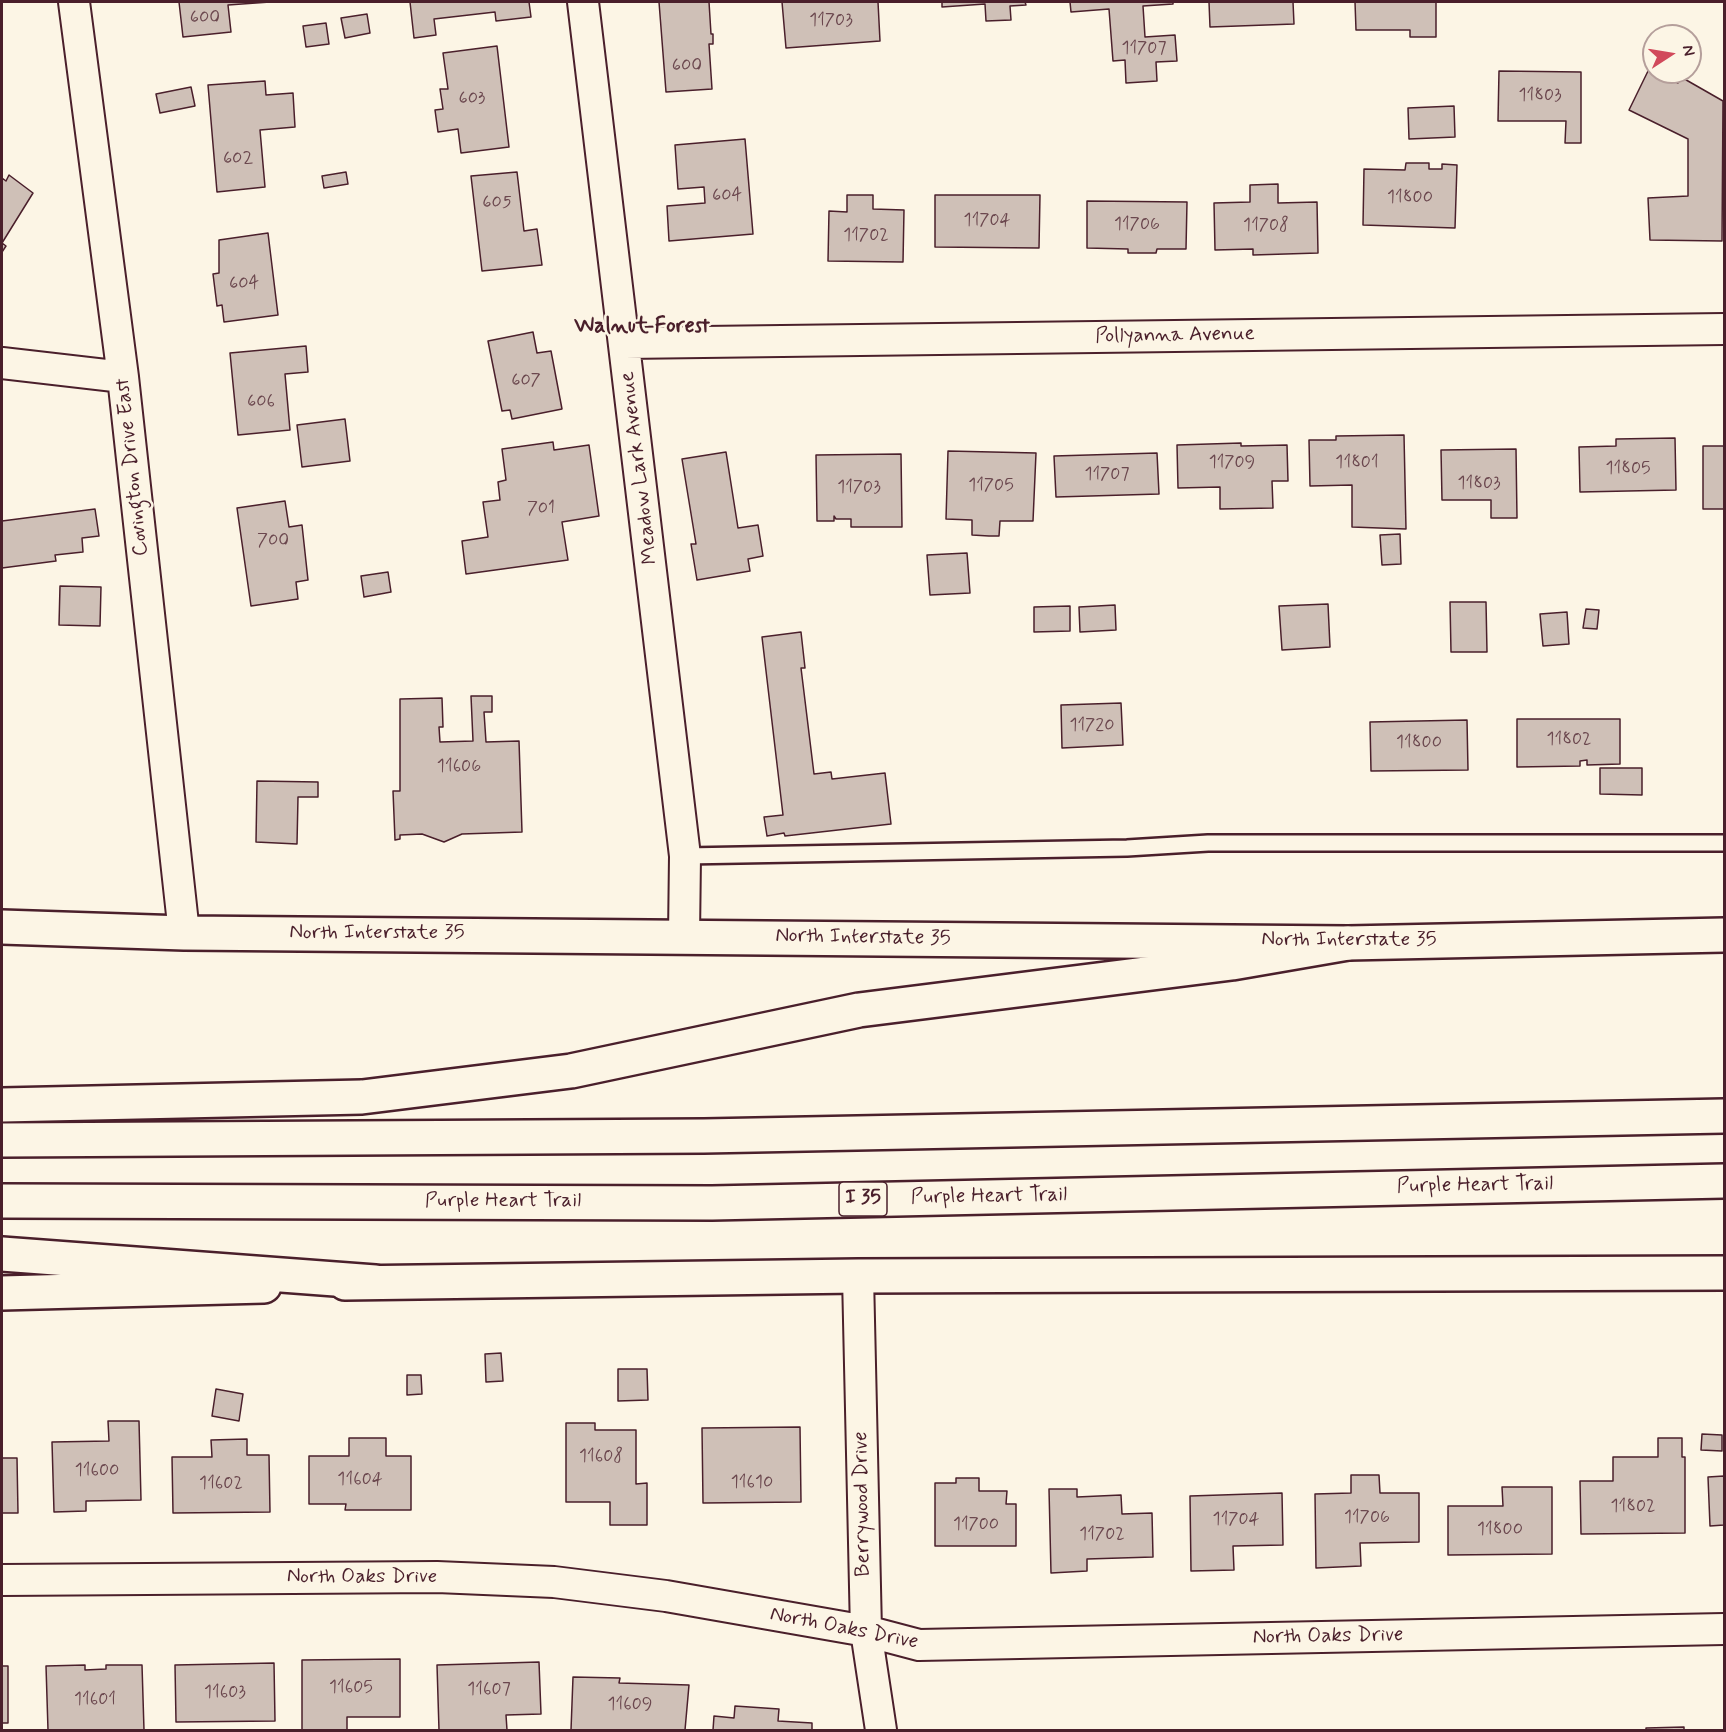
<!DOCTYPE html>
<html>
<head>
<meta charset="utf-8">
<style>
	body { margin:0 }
	#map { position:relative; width:1726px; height:1732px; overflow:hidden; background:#fcf5e5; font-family:Mynerve,sans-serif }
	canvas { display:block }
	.frame { position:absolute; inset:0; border:3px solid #4a1f2b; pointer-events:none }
	.north { position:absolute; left:1642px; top:24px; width:60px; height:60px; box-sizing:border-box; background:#fcf5e5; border:2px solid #b59f9b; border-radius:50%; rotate:78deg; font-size:16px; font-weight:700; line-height:24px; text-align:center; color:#4a1f2b }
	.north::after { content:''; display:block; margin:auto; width:21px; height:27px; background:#d1495b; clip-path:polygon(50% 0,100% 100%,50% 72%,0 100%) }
</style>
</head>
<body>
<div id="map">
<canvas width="1726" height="1732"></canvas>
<div class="frame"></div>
<div class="north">N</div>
</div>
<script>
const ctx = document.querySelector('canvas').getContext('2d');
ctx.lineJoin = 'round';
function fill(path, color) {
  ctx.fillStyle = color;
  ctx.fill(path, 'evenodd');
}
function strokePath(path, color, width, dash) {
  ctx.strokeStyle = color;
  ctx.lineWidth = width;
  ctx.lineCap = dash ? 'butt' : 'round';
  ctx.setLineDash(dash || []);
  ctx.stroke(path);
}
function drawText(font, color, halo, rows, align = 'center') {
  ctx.font = font + ' Mynerve,sans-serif';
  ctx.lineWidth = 5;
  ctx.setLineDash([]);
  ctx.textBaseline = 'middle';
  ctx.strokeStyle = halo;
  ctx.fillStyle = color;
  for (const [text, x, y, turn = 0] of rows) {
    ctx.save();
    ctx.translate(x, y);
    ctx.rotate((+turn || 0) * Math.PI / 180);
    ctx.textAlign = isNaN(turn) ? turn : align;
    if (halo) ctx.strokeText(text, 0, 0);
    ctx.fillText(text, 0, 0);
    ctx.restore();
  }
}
const building = new Path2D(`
	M179,2h91l-42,3 3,27 -48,5z
	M410,2h119l2,15 -35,4 -1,-9 -61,7 2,16 -22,3z
	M659,2h50l2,32h2v10h-4l3,45 -46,3z
	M782,2h96l2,39 -94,7z
	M942,2h83l1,3 -16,1 1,14 -25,1 -1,-17 -43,3z
	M1070,2h103v2l-30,2 2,31 30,-2 2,26 -21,1 1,19 -31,2 -1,-23 -12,1 -4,-52 -38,3z
	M1209,2h84l1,22 -84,3z
	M1355,2h81v35h-26v-7h-54z
	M367,14l3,19 -25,5 -4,-20z
	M326,23l3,21 -23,3 -3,-21z
	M497,46l12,101 -48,6 -3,-24 -20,3 -3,-22 8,-1 -3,-20h8l-5,-36z
	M1649,69l29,14 3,-6 42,24 -1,140 -72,-1 -2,-42 40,-2v-57l-59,-29z
	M1499,71l82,1v71h-16l1,-22h-68z
	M265,81l1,14 27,-2 2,34 -35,3 5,57 -48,5 -9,-107z
	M191,87l4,19 -35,7 -4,-19z
	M1454,106l1,31 -46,2 -1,-31z
	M745,139l8,95 -84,7 -2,-35 38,-3 -1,-16 -26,2 -3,-44z
	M1406,163h23v6h13v-5l15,1 -2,63 -92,-3 1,-56 41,1z
	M346,172l2,12 -24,4 -2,-12z
	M517,172l7,59 13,-2 5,36 -60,6 -11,-95z
	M9,175l24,18 -31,50 4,3 -4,6v-74l4,3z
	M1278,184v19l39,-1 1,51 -65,2v-6l-38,1 -1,-47 36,-1v-17z
	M847,195h26v14l31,1 -1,52 -75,-1 1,-50 18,1z
	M935,195h105l-1,53 -104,-1z
	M1087,201l100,1 -1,47h-29l-1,4h-28v-4l-41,-1z
	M268,233l10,82 -54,7 -2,-17 -5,1 -4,-32 6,-1v-33z
	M533,332l4,21 14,-2 11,58 -50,10 -2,-9 -8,1 -14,-70z
	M306,346l2,26 -23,2 5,56 -52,5 -8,-82z
	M345,419l5,42 -48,6 -5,-42z
	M1404,435l2,94 -54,-2v-42l-42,1 -1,-46h27v-4z
	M1675,438l1,52 -96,2 -1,-45 37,-1v-7z
	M553,442l1,8 35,-5 10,71 -37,6 6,38 -102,14 -4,-33 26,-4 -5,-35 17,-2 -2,-18 8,-2 -4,-31z
	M1241,443v3l46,-1 1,36h-16l1,27 -53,1v-22l-42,1 -1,-43z
	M1703,446h21v63h-21z
	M1516,449l1,69h-26v-18h-49l-1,-50z
	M948,451l88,2 -3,68h-33l-1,15h-10l-17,-1v-15l-26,-1z
	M726,452l12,76 20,-3 5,31 -15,3 2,12 -53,9 -6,-36h5l-14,-85z
	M1157,453l2,41 -103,3 -2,-41z
	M901,454l1,73h-51v-8h-15l-2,-3v5h-17l-1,-66z
	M285,501l4,26 13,-2 6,55 -12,2 2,17 -47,7 -14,-98z
	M95,509l4,27 -17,2 1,14 -28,3 1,6 -54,7v-47z
	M1400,534l1,30 -19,1 -2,-30z
	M967,553l3,40 -40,2 -3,-40z
	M388,572l3,20 -27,5 -3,-21z
	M60,586l41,1 -1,39 -41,-1z
	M1450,602h36l1,50h-36z
	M1328,604l2,43 -48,3 -3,-44z
	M1115,605l1,25 -36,2 -1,-25z
	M1070,606v25l-36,1v-25z
	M1586,609l13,1 -2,19 -14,-1z
	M1567,612l2,32 -26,2 -3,-32z
	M801,632l4,36h-4l13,106 17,-2 1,7 53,-6 6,51 -106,12 -1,-3 -17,3 -3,-19 19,-2 -21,-178z
	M471,696h21v16h-8l2,30 33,-1 3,91 -60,2 -18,8 -22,-8 -22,1v4l-5,1 -2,-49h7v-92l42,-1 1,29h-4l1,15 33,-1z
	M1121,703l2,42 -61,3 -1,-43z
	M1517,719h103v45l-33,1v-5l-7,1v5l-63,1z
	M1467,720l1,50 -97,1 -1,-49z
	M1600,768h42v27l-42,-1z
	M257,781l61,1v15h-20l-1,47 -41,-2z
	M501,1353l2,28 -17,1 -1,-28z
	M618,1369h29l1,31 -30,1z
	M407,1375h14l1,19 -15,1z
	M216,1389l27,5 -4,27 -27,-5z
	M108,1421h31l2,79 -55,1v10l-32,1 -2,-70 57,-1z
	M566,1423h29v7h41v54l11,-1v42h-37v-23h-44z
	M800,1427l1,75 -98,1 -1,-75z
	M1702,1434l20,1v16l-21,-1z
	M349,1438h37v18h25v54h-66l1,-6h-37v-48h40z
	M1658,1438h24v19h3v76l-104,1 -1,-53h33v-24h45z
	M247,1439v16h22l1,57 -97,1 -1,-56h40l-1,-17z
	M2,1458h15l1,55h-16z
	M1351,1475h28l1,18h39v49l-59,1 1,23 -45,2 -1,-74 36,-1z
	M1724,1476v49l-14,1 -2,-49z
	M956,1478h23v13h28l-1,13h10v42h-81v-63h21z
	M1502,1487h50v67l-104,1v-49h55z
	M1049,1489h28v8l44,-2 1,19 30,-1 1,44 -66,2v12l-36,2z
	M1282,1493l1,52 -50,1 1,24 -43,1 -1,-75z
	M400,1659v58h-53v13h-45v-70z
	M539,1662l2,52 -35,1 1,15h-68l-2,-65z
	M274,1663l1,58 -99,1 -1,-57z
	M85,1665v5l21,-1v-4h36l2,65h-96l-2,-64z
	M2,1666h6v57h-6z
	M573,1677l47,1 -1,5 70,2 -4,45h-114z
	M735,1706l44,3 -1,12 34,2v7h-99l1,-14 20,2z
	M1684,1727v3h-38v-2z`);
fill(building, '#cfc0b7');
strokePath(building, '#4a1f2b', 1.5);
const service = new Path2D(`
	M685,856l442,-8 81,-5h516`);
const minor = new Path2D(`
	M74,2l49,375 61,556
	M583,2l102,854 -1,80
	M625,343l1099,-14
	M2,363l121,14
	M858,1276l8,355 15,99
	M2,1580l435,-3 117,5 112,14 200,35 53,14 805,-16`);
const secondary = new Path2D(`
	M2,927l182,6 1164,10 376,-8
	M345,1283l513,-7 866,-3
	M2,1293l262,-7`);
const motorway = new Path2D(`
	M2,1105l360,-8 209,-26 288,-61 373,-47 116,-20
	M2,1140l702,-4 1020,-20
	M2,1201l710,2 1012,-22
	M2,1254l373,28`);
strokePath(service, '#4a1f2b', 20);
strokePath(minor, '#4a1f2b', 34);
strokePath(secondary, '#4a1f2b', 38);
strokePath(motorway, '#4a1f2b', 38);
strokePath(service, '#fcf5e5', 15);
strokePath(minor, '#fcf5e5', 30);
strokePath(secondary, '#fcf5e5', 33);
strokePath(motorway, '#fcf5e5', 33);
drawText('18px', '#6b474e', null, [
	["600",205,18],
	["11703",831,21],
	["11707",1144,49],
	["600",687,66],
	["11803",1540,96],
	["603",472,99],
	["602",238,159],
	["604",727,196],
	["11800",1410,198],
	["605",497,203],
	["11704",987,221],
	["11706",1137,225],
	["11708",1266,226],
	["11702",866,236],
	["604",244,284],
	["607",526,381],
	["606",261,402],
	["11709",1232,463],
	["11801",1357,463],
	["11805",1628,469],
	["11707",1107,475],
	["11803",1479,484],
	["11705",991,486],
	["11703",859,488],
	["701",541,509],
	["700",273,541],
	["11720",1092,726],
	["11802",1569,740],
	["11800",1419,743],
	["11606",459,767],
	["11608",601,1457],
	["11600",97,1471],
	["11604",360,1480],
	["11610",752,1483],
	["11602",221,1484],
	["11802",1633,1507],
	["11706",1367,1518],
	["11704",1236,1520],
	["11700",976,1525],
	["11800",1500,1530],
	["11702",1102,1535],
	["11605",351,1688],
	["11607",489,1690],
	["11603",225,1693],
	["11601",95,1700],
	["11609",630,1705]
]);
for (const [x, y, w] of [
	[863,1199,48]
]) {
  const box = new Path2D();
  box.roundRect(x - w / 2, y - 17, w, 34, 4.5);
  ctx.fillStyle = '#fcf5e5';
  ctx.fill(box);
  strokePath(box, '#4a1f2b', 1.5);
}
drawText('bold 20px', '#4a1f2b', null, [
	["I 35",863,1199]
]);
drawText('21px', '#4a1f2b', '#fcf5e5', [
	["Pollyanna Avenue",1175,336,-1],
	["Covington Drive East",133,467,-96],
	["Meadow Lark Avenue",640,468,-97],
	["North Interstate 35",377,934],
	["North Interstate 35",863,938,1],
	["North Interstate 35",1349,941],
	["Purple Heart Trail",1475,1186,-1],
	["Purple Heart Trail",989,1197,-1],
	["Purple Heart Trail",503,1202],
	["Berrywood Drive",863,1504,-91],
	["North Oaks Drive",362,1578],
	["North Oaks Drive",844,1629,11],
	["North Oaks Drive",1328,1637,-1]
]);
drawText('bold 22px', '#4a1f2b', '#fcf5e5', [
	["Walnut Forest",642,327]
]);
</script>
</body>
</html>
